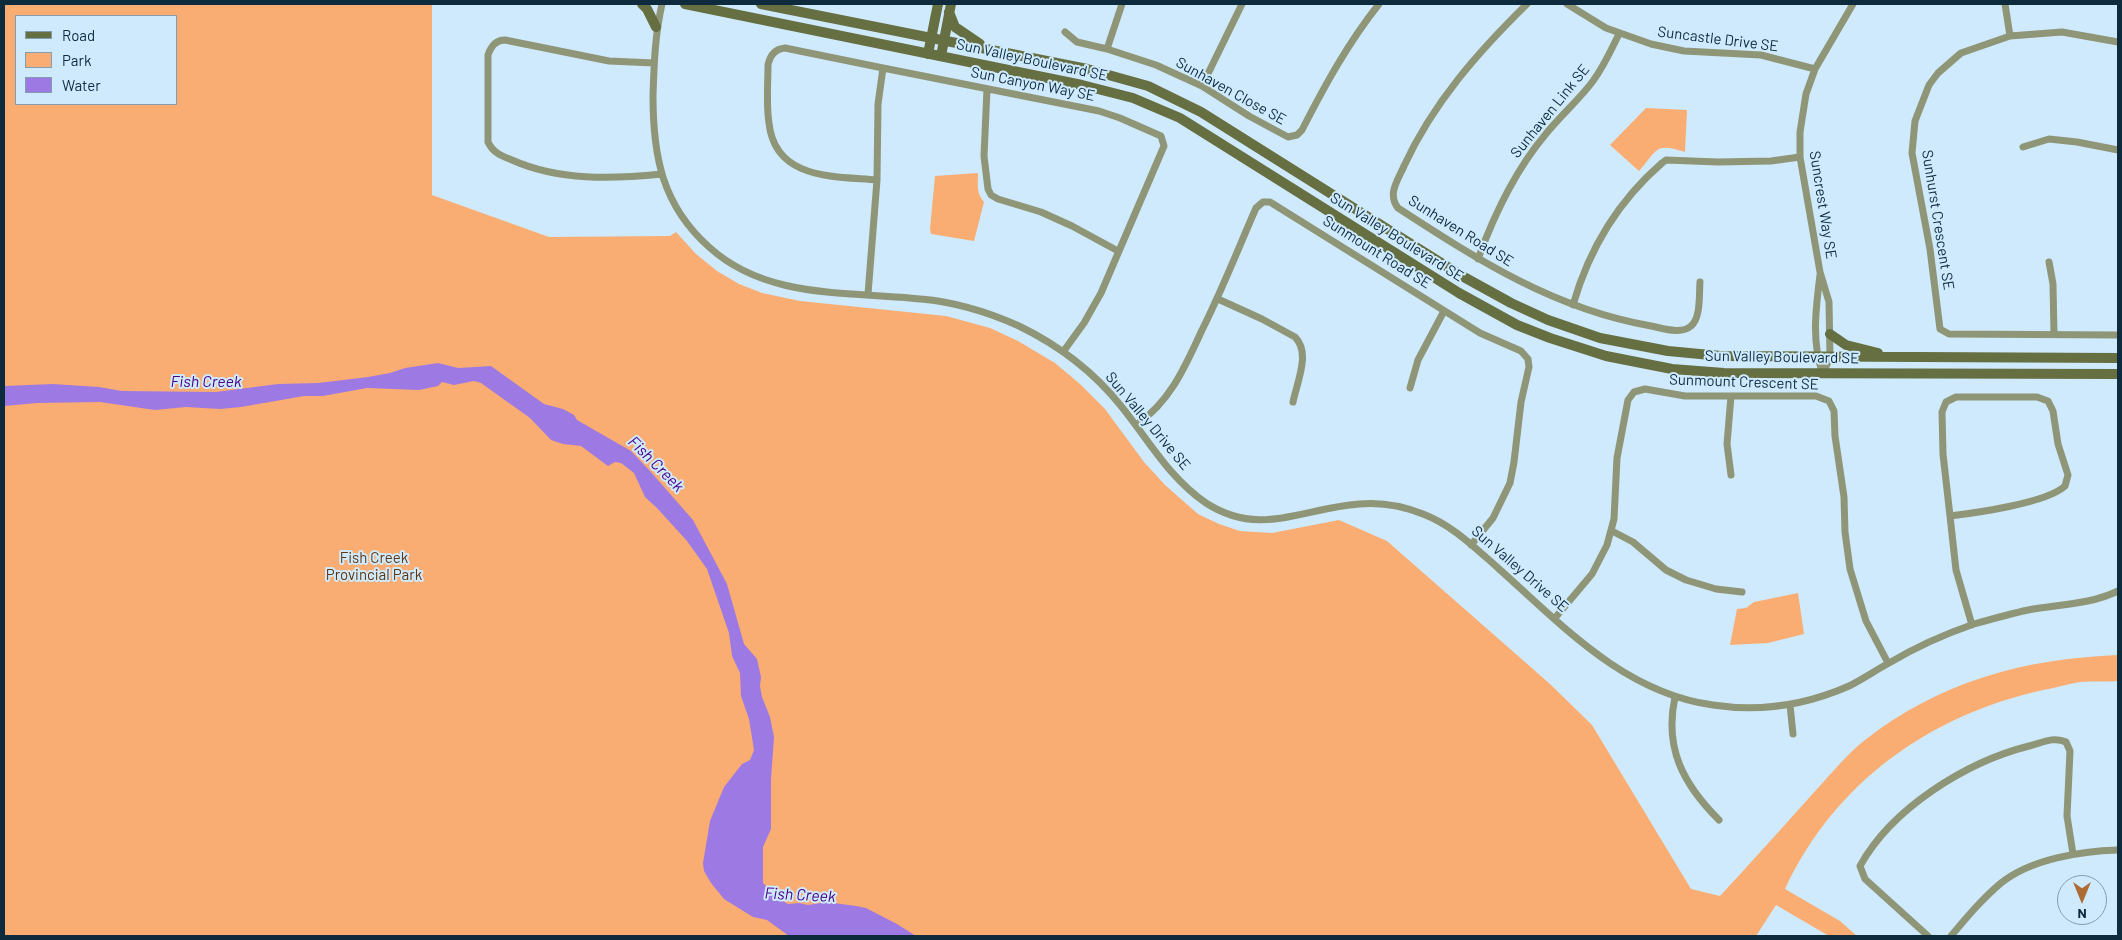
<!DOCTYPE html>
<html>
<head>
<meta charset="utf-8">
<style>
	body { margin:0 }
	#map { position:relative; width:2122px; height:940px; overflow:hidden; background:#cfeafd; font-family:Barlow,sans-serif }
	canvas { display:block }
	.frame { position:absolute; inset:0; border:5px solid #0d2b3d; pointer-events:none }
	.legend { position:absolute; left:15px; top:15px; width:162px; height:90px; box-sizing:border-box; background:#cfeafd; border:1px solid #819eb0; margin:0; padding:6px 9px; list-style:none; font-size:15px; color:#0d2b3d }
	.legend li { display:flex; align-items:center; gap:10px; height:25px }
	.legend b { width:25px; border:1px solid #819eb0 }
	.north { position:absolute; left:2057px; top:875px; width:50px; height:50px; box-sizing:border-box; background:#cfeafd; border:1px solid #819eb0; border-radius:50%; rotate:180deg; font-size:14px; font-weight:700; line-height:20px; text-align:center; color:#0d2b3d }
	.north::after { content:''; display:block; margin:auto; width:18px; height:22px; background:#ad6b36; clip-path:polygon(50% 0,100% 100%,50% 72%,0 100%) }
</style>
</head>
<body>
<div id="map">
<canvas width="2122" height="940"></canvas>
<div class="frame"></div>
<ul class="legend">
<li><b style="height:6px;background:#666f42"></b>Road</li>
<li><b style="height:14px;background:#faad72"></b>Park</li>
<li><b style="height:14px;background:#9d79e4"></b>Water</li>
</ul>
<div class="north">N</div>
</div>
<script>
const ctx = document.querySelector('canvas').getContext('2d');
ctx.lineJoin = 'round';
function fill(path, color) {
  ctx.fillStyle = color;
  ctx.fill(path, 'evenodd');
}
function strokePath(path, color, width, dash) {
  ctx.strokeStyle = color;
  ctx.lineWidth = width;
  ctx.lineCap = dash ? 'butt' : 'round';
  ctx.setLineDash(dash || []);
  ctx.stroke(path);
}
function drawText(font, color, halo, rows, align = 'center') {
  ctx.font = font + ' Barlow,sans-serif';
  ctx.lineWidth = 4;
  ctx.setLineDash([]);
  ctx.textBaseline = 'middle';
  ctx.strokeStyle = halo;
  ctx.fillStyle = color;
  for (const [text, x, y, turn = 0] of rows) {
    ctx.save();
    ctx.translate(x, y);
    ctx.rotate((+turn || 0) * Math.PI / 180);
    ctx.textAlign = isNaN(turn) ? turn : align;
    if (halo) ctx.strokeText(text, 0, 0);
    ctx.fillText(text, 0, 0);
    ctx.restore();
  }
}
fill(new Path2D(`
	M4,4h428v191l117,42 121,-1 6,-4 20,22 21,17 22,13 23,9 38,8 146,15 44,12 28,13 37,22 25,21 25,25 39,53 21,23 33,29 21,10 21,7 32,2 67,-13 48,21 163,143 42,41 99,164 29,7c33,-36 65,-71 97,-107 15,-16 30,-35 48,-49 76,-59 158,-81 253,-85v26c-12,1 -25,0 -38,1 -12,2 -25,6 -37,8 -113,25 -208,92 -258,199l55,32 17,15h-28l-53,-31 -20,31h-1752zM16,16h160v88h-160z
	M1646,108l41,2 -2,42c-31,-10 -27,-2 -46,19l-29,-26z
	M978,173c0,11 -2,20 6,29l-10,39 -43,-7 -1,-5 5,-53z
	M1798,593l6,41 -36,9 -38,2 7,-36 9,-1 8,-6z`), '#faad72');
fill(new Path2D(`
	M438,363l20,5 33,-2 53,38 19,5 11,6 3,5 54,31 19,20 43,49 34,64 17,60 13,15 4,18 -1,9 2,11 8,20 4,20 -3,42v50l-8,18v36l16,16 9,5 11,-1 9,2 19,-3 29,4 10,2 31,16 19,12h-127l-22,-16 -14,-3 -29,-18 -13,-16 -7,-12 -1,-8 7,-42 14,-34 18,-23 8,-4 4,-10 -5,-31 -8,-23 -1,-23 -8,-17 -3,-23 -22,-64 -20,-28 -30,-33 -12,-11 -11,-24 -13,-10 -6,-1 -7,4 -27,-20 -18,-2 -12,-4 -21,-22 -49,-35 -7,-2 -20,4 -12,-3 -4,4 -19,4 -52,-2 -44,8h-19l-63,11 -21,2 -34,-2 -31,3 -55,-8 -63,1 -33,3v-20l49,-2 46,3 23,4 94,1 62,-8 40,-1 50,-6 22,-4 15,-5z`), '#9d79e4');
strokePath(new Path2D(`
	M662,4c-7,31 -8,60 -9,92 0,60 9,109 56,151 58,53 140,44 212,52 34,3 67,13 98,27 39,19 75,46 102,80 27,33 48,72 85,97 54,35 97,5 153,1 22,-2 44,2 64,10 29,11 51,33 75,54 64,57 126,125 215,137 46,7 93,0 136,-19 14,-7 27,-16 40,-23 27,-16 56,-29 85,-39 18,-5 36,-10 54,-14 31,-6 61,-5 90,-19
	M1122,4l-15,45 49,16 46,21 47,30 39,21 9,-2 5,-5c23,-45 46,-87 77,-126
	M1527,4c-49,48 -94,99 -123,162 -6,14 -17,28 -6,42 80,52 156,101 253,118 11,2 30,9 40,0 10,-8 8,-32 9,-44
	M1567,4l39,24 45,16 33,7 77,4 54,14
	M2005,4l5,32
	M1065,32l12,10 30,7
	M2118,42l-56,-10 -52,4 -49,17 -23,20 -9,12 -14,36 -3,32 18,96 10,80 9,5 169,1
	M654,63l-45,-2 -104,-21c-9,0 -14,6 -17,15v87c5,11 14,14 24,18 47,21 100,19 150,14
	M1202,86l40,-82
	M987,89l-3,67 4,33 3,6 7,4 43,13 31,14 46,25
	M2023,147l26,-8 28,3 41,8
	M877,180c-43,-4 -102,0 -108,-57 -3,-18 -1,-39 -1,-58 2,-10 7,-16 17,-17l98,20
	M1478,259c16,-44 36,-87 67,-124 15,-19 34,-35 48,-54 11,-15 18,-31 26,-47
	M2049,262l4,22 1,50
	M1820,275c-4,32 -9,68 3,99
	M868,294l9,-114 1,-76 5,-36 216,43 21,7 41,18 3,10 -63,147 -17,30 -21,29
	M1218,299l44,20 33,18c16,16 2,45 -2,65
	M1573,305c16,-56 44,-103 89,-142l4,-3 52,2 53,-1 29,-4
	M1823,374l7,-17 -1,-55 -9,-30 -20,-115v-25l6,-38 9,-25 38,-65
	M1410,388l8,-28 26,-49
	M1731,396l-4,48 4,31
	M1136,425c34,-23 49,-58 66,-95 20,-40 36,-81 54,-122l7,-6h7l210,131 41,18 7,8 1,8 -8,35 -7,60 -4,21 -17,35 -22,27
	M1950,516l-7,-62 -1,-42 4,-10 10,-5h81l11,4 5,10 5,33 10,31 -3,11c-18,17 -90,27 -115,30l6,54 16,55
	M1612,531l21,11 33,28 20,10 30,9 26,3
	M1555,618l37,-44 15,-29 7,-26 3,-61 11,-58 6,-8 11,-3 40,7h131l13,5 5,10 1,25 9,61 1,35 5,37 16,52 22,42
	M1675,697c-11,51 8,87 44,123
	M1790,705l3,29
	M1928,936l-63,-57 -5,-13c32,-58 106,-104 169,-120 12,-3 25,-10 37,-4l4,9 -3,65 6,38
	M1951,936c16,-19 31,-37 50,-53 30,-24 80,-32 117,-33`), '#8f9577', 7);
strokePath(new Path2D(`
	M642,4l5,5 9,18
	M685,4l397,81 51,13 47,20 279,175 58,32 33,13 56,18 66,13 52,4 394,1
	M761,4l326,65 61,17 53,26 261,164 49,27 37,17 52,18 68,13 53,5 397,2
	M949,12l6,15 25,17
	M928,54l10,-50
	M941,56l10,-52
	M1830,334l16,11 32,8`), '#666f42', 10);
drawText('15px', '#0d2b3d', '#cfeafd', [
	["Suncastle Drive SE",1718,39,7],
	["Sun Valley Boulevard SE",1032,60,12],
	["Sun Canyon Way SE",1033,84,11],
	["Sunhaven Close SE",1231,91,29],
	["Sunhaven Link SE",1550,111,-51],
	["Suncrest Way SE",1823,205,81],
	["Sunhurst Crescent SE",1938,220,81],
	["Sunhaven Road SE",1461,231,32],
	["Sun Valley Boulevard SE",1397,237,32],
	["Sunmount Road SE",1377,252,32],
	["Sun Valley Boulevard SE",1782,357,1],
	["Sunmount Crescent SE",1744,382,2],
	["Sun Valley Drive SE",1148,421,50],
	["Sun Valley Drive SE",1520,569,41]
]);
drawText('15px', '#603714', '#cfeafd', [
	["Fish Creek",374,558],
	["Provincial Park",374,575]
]);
drawText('italic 16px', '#48008b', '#cfeafd', [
	["Fish Creek",206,382],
	["Fish Creek",656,464,45],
	["Fish Creek",800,895,3]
]);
</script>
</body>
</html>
